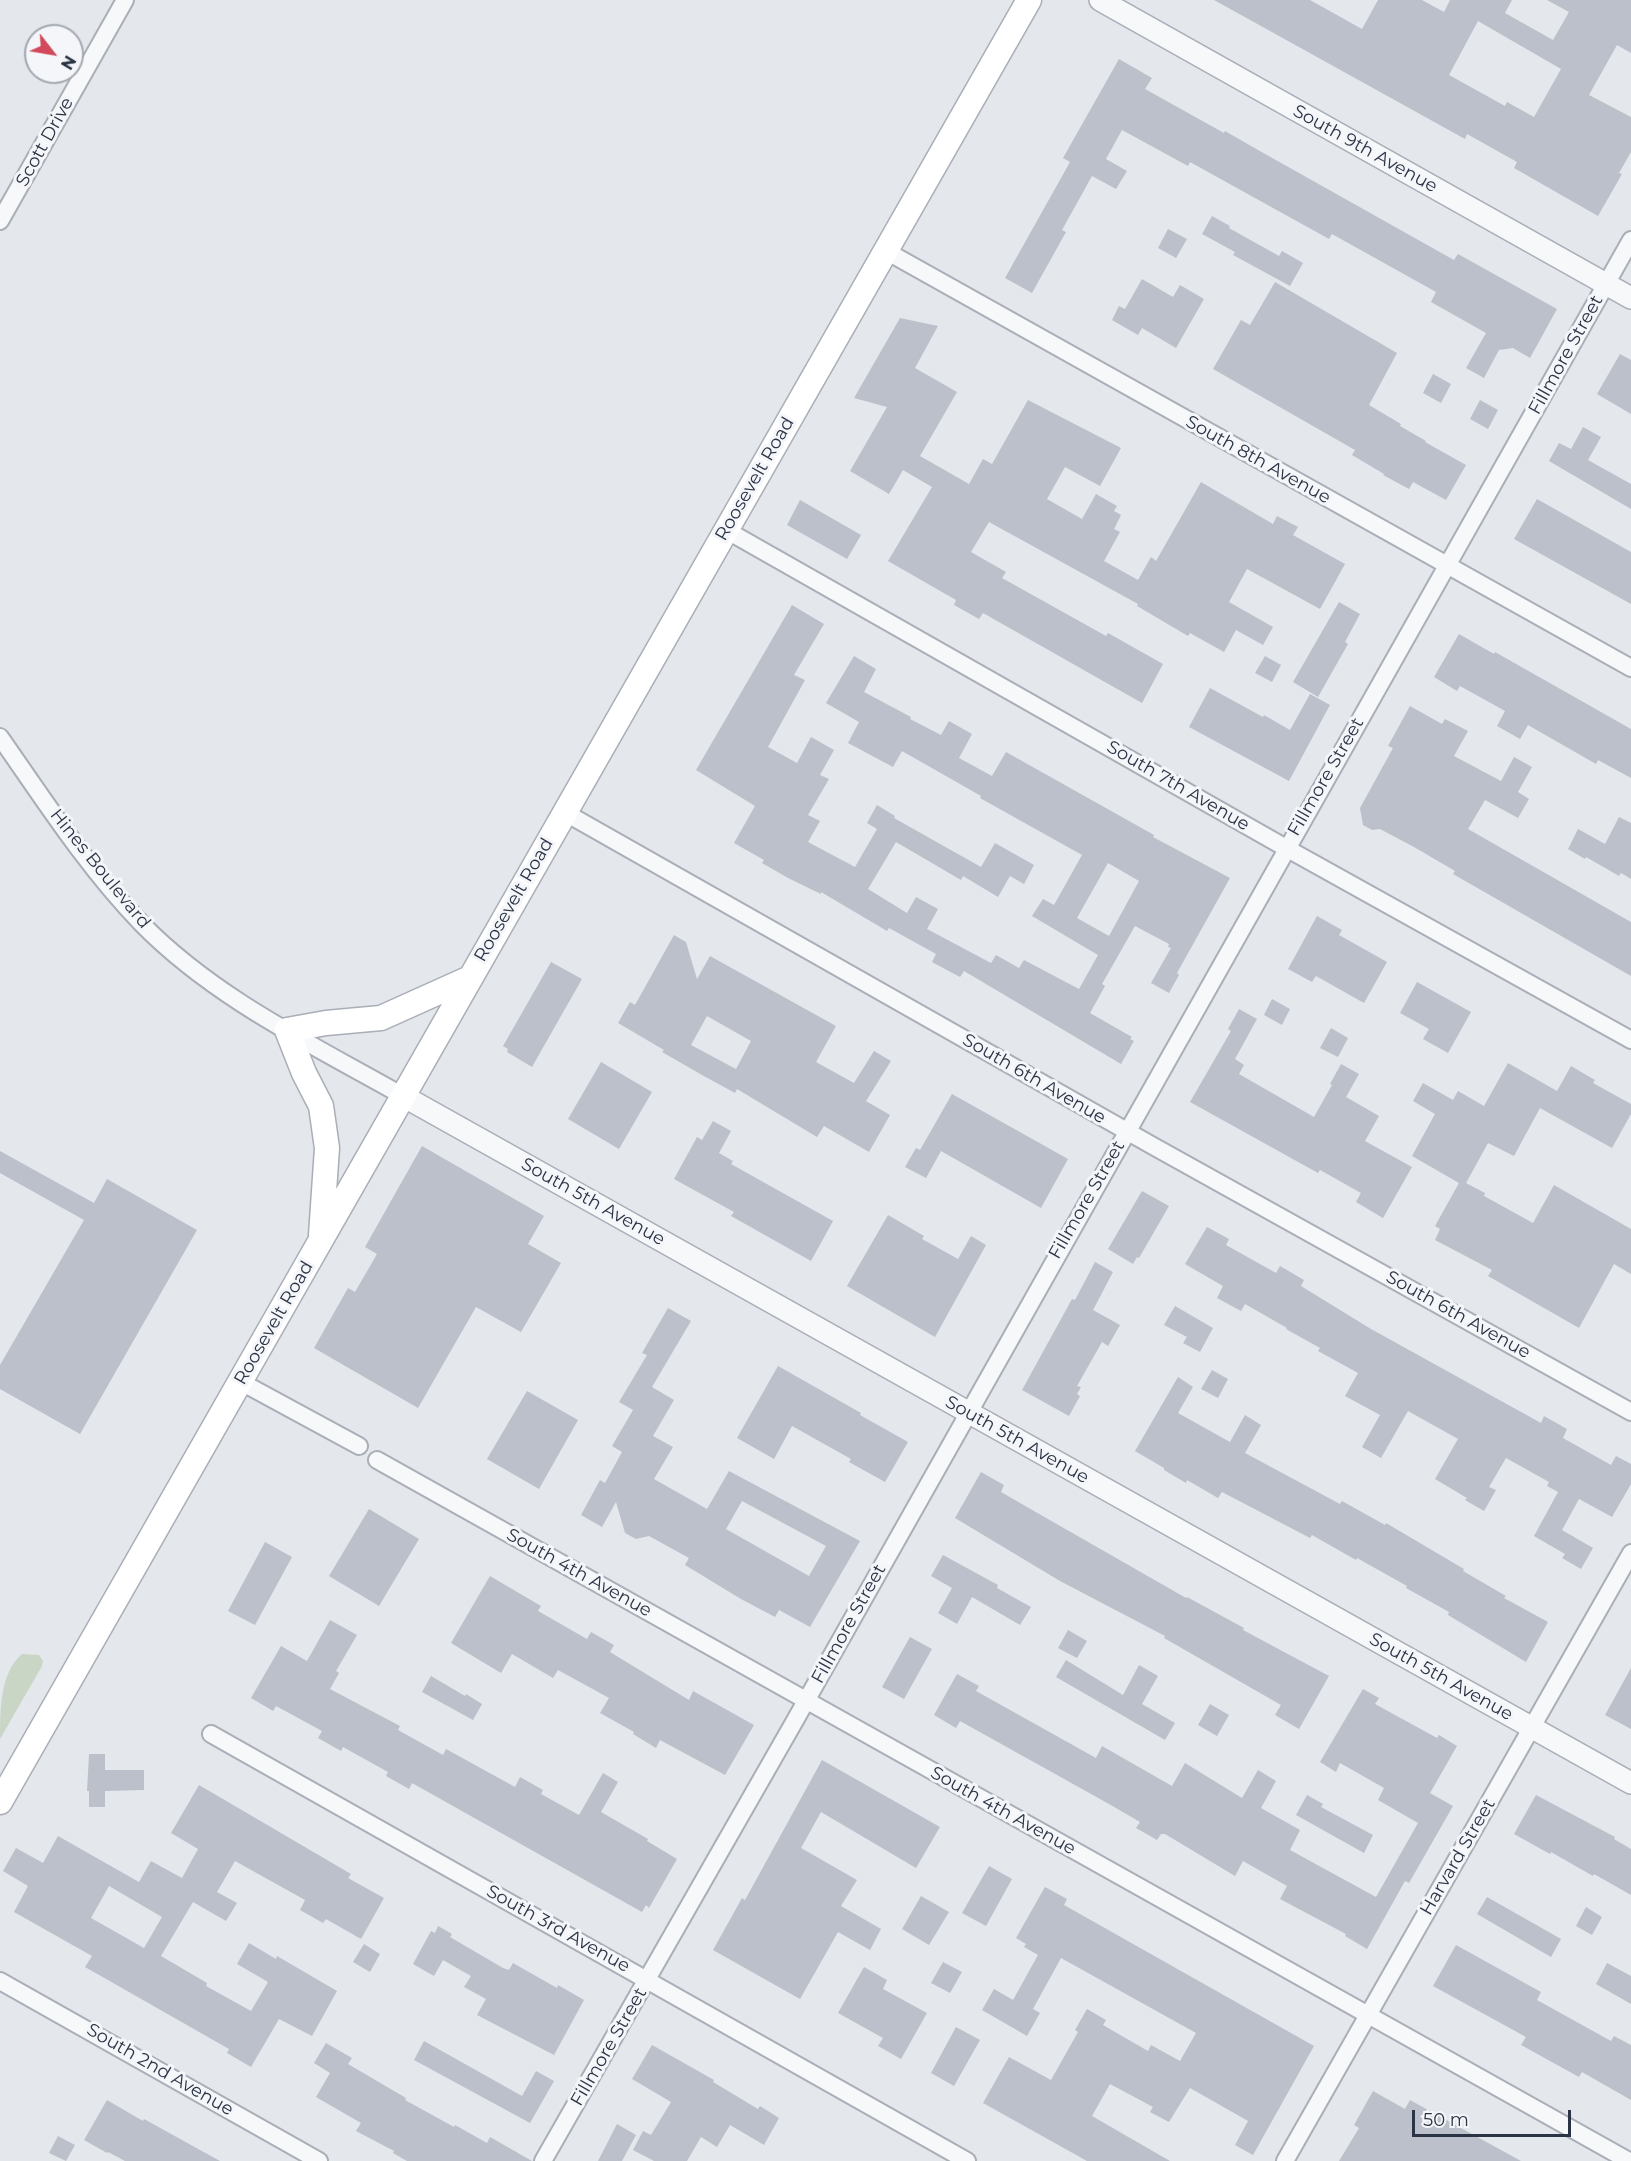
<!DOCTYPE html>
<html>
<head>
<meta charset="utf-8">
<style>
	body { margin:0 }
	#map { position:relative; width:1631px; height:2161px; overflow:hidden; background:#e4e7ec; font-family:Montserrat,sans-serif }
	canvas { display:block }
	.north { position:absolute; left:24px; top:24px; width:60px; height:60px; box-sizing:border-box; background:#f4f6f9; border:2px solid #a4a8b1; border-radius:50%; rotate:121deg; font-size:16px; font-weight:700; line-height:24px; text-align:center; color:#2b3445 }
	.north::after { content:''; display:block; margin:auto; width:21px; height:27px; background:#d1495b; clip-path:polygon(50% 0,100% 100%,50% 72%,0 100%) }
	.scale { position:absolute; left:1412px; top:2110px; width:159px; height:27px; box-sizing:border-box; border:3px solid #2b3445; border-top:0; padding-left:8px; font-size:18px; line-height:21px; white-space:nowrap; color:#2b3445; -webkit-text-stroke:4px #f4f6f9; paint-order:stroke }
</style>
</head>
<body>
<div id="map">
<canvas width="1631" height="2161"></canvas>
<div class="north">N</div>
<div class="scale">50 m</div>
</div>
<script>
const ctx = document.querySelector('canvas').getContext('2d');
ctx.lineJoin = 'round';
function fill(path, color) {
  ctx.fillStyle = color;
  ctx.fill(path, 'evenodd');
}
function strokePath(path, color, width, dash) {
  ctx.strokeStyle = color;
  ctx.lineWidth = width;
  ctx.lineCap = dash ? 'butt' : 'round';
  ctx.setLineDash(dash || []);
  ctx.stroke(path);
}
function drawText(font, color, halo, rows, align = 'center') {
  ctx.font = font + ' Montserrat,sans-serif';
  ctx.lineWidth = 6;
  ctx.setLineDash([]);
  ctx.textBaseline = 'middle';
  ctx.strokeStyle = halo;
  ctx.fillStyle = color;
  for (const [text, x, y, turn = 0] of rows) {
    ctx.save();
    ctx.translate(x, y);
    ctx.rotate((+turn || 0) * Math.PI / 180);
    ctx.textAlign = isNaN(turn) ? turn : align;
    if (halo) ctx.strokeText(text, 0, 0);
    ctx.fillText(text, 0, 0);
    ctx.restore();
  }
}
fill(new Path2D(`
	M22,1654l17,1 4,6 -1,5 -42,73c0,-30 0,-66 22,-85z`), '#c9d6c5');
fill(new Path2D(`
	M1214,0h96l52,29 16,-29h44l22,12 6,-12h62l-7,13 48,27 16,-28 -22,-12h84v53l-14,-8 -28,50 42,22v35l-12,21 3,1 -24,42 -84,-48 3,-6 -50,-28 -2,5zM1478,21l83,48 -27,48 -27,-15 -2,4 -56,-31z
	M1119,59l33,19 -7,11 79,44 1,-2 33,19 196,110 4,-6 99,55 -27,49 -17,-10 -14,2 -15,28 -18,-10 20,-35 -55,-31 5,-10 -104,-58 -3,5 -139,-77 -2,4 -66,-36 -16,29 21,12 -11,18 -24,-13 -30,54 4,2 -34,61 -27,-15 65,-116 -7,-4z
	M1212,216l18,10 -1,2 50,28 3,-5 21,12 -13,23 -57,-31 2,-3 -33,-18z
	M1168,229l19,10 -11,19 -18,-10z
	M1142,279l31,18 7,-12 24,14 -28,49 -34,-20 -4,7 -26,-15 7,-14 6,3z
	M1275,282l122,71 -28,52 32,19 -1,2 26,15 -1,1 41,23 -20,35 -33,-18 -4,7 -26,-14 1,-1 -32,-19 3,-5 -142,-81 28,-49 9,5z
	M900,318l38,8 -23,42 42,24 -37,64 49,28 14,-25 9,5 36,-64 93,48 -21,38 -35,-19 -18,32 35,20 14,-25 21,12 -3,5 7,4 -7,14 6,3 -16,29 34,19 13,-23 5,4 45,-79 72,42 4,-8 21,11 -5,8 52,29 -25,45 -73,-40 -18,33 44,25 -10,18 -27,-15 -12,22 -34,-19 -2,3 -51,-30 1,-2 -149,-82 -18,30 35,20 -4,6 104,58 2,-3 55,31 -21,39 -159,-90 -4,6 -25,-14 2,-5 -68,-39 44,-74 -29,-17 -14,24 -39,-23 37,-64 -33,-9z
	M1620,354l11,6v54l-34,-20z
	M1433,374l18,10 -10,19 -18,-10z
	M1480,400l18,10 -10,19 -18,-10z
	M1583,427l18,10 -13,23 43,24v25l-82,-48 10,-18 12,6z
	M1537,499l94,53v52l-117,-65z
	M800,500l61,35 -14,24 -60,-34z
	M1339,602l21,12 -15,28 3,2 -30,53 -25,-15z
	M792,605l32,19 -30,51 11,5 -37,67 29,16 14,-26 23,13 -14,25 9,4 -21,36 12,6 -12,21 47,25 22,-38 -10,-6 10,-18 18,11 -1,2 87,49 14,-24 39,22 -10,19 -14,-8 -12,21 -35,-21 -2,4 -65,-38 -28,47 39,24 9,-16 22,12 -11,20 64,34 5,-8 23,13 5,-8 55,29 19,-34 -66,-39 11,-17 11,6 28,-50 -102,-57 1,-2 -79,-45 -9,16 -45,-24 11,-21 -33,-19 28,-47 22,13 -12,23 47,25 -1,2 31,16 8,-14 23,13 -13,24 33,18 14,-24 148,83 -1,2 77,41 -53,95 2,2 -10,18 -18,-10 20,-35 -3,-1 1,-3 -34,-18 -33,58 3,2 -15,27 42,24 -2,2 4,2 -13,23 -157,-93 -4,6 -28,-15 4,-8 -47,-26 -2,3 -66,-39v2l-33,-16 -26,-15 2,-3 -30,-17 21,-37 -59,-36zM1108,863l31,18 -30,55 -32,-18z
	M1459,634l35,20 1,-2 136,77v49l-33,-18 -2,4 -68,-39 -8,14 -23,-13 8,-15 -45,-25 -3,5 -23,-14z
	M1265,656l16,9 -9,17 -17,-9z
	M1210,688l53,29 1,-2 26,15 20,-36 20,11 -41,76 -100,-54z
	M1410,706l32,18 3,-5 23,12 -14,25 47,25 13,-24 18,10 -14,25 11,7 -11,19 -33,-18 -17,29 163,93v54l-178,-102 2,-3 -41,-24 -34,-18 -8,1 -9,-5 -3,-17 33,-60 -5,-2z
	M1619,817l12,6v56l-10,-6 -2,3 -33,-19 -1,2 -17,-10 10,-20 27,15z
	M1317,916l25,14 -3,5 48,27 -23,41 -48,-27 -4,6 -24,-13z
	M674,935l12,7 11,37 13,-23 126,70 -20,36 38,21 20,-32 17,10 -25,40 24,14 -21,37 -45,-26 -7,11 -80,-48 -2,4 -33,-18 -40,-23 2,-2 -46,-27 12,-21 5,3zM707,1016l44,25 -15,28 -45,-24z
	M551,962l31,17 -50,88 -25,-15 1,-3 -5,-3z
	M1417,982l54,30 -23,41 -25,-14 6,-10 -29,-16z
	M1272,999l18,10 -8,16 -18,-10z
	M1239,1009l18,10 -22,40 9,6 -5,9 75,43 18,-32 -2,-1 11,-20 18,10 -13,23 33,19 -14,25 47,26 -29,51 -27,-16 5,-9 -41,-23 -2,3 -128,-71 41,-71 -3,-2z
	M1331,1028l17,10 -10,19 -18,-9z
	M601,1062l51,30 -33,57 -51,-30z
	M1508,1063l49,28 14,-25 24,14 -2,3 38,21v10l-19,34 -72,-40 -26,48 -26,-13 -22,40 19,10 -1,3 49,27 21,-38 77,44v45l-17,-10 -35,64 -91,-52 4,-6 -57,-30 5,-11 -5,-3 24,-43 -47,-27 23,-42 -22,-13 10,-18 30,17 5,-9 26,15z
	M952,1094l116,65 -27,49 -100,-57 -15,27 -21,-11 11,-19 4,2z
	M713,1121l18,10 -12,22 14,8 -2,3 102,57 -22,40 -80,-45 3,-4 -60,-33 23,-42 5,3z
	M422,1146l122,70 -16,28 33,19 -40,69 -45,-25 -58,101 -104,-60 34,-60 7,4 22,-38 -12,-7z
	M0,1151l94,52 13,-24 90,51 -117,204 -80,-45v-24l84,-145 -84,-47z
	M1142,1191l27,15 -30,52 -2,-1 -4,7 -25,-15z
	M888,1215l36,21 -2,3 36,20 13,-23 15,9 -51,92 -88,-51z
	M1207,1227l22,12 -3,6 50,28 4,-7 24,14 -3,6 70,43 170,94 3,-7 23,13 -4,9 48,27 5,-9 15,8v20l-19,33 -33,-18 -17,31 31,18 -12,21 -19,-11 3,-4 -31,-18 24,-44 -11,-6 2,-4 -43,-24 -17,29 7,3 -12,21 -19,-11 2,-2 -32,-19 23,-40 -50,-28 -27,47 -19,-11 18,-32 -35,-19 13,-23 -40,-22 2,-3 -34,-19 1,-1 -42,-24 -4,7 -24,-13 6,-12 -38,-22z
	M1095,1262l18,10 -20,38 27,15 -12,21 -6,-4 -25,44 4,1 -4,7 3,2 -11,20 -47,-26 50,-91 3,1z
	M1175,1306l38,22 -13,24 -17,-9 4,-6 -23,-12z
	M668,1308l23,13 -39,66 22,13 -21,36 20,11 -19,32 53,30 22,-38 131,70 -50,86 -31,-17 -4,7 -34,-18 -56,-34 4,-7 -40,-22 -13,3 -11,-6 -9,-31 -14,25 -21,-12 19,-35 5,3 17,-31 -10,-6 21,-36 -14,-8 28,-47 -5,-2zM742,1501l84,45 -17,30 -83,-47z
	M778,1366l83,47 -1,2 48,27 -23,40 -36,-20 2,-3 -59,-33 -18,33 -37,-21z
	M1212,1370l16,9 -10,19 -17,-9z
	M1178,1377l15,10 -15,26 52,29 15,-27 16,10 -16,28 95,51 2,-3 43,24 1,-2 78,46 -1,2 43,25 -2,2 44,24 -22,40 -78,-47 1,-3 -43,-24 1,-2 -50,-28 -1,2 -44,-25 -2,3 -88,-46 -4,6 -31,-18 -1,3 -22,-13v-2l-29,-17z
	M527,1391l51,29 -39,69 -52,-30z
	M981,1472l23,13 -3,7 33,19 152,87 1,-1 57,31 -1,2 86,46 -30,53 -24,-14 6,-10 -117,-67 1,-2 -105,-55 -105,-63z
	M369,1509l50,30 -40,67 -50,-30z
	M265,1542l27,15 -37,68 -27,-14z
	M943,1555l55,30 -1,3 34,19 -11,18 -48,-28 -15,27 -19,-11 14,-25 -21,-12z
	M490,1576l51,30 -3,5 49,28 4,-7 23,13 -4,7 79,48 4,-9 61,34 -29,50 -65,-35 -4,8 -23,-14 1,-2 -34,-19 9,-15 -51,-28 -5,8 -41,-24 -11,19 -50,-30z
	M330,1620l27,15 -21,36 3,2 -9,16 70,37 -2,4 45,25 3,-6 69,38 5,-10 23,13 -2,4 38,21 24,-42 15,9 -17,30 47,27 -1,2 30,18 -28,49 -3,-3 -4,7 -230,-129 -3,6 -23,-13 2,-4 -45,-25 -2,4 -23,-13 4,-7 -46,-25 -3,5 -22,-13 30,-52 26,15z
	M1068,1630l19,11 -10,17 -19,-10z
	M910,1637l22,12 -28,50 -22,-12z
	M1066,1660l57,35 16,-30 19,11 -16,28 33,19 -10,17 -109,-63z
	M1631,1668v61l-26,-14z
	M957,1674l22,12 -3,5 120,67 6,-12 70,40 13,-23 57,35 16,-28 18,11 -15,27 39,22 -10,20 86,47 42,-74 -40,-23 6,-12 -44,-25 -4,9 -16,-10 43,-73 16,9 -4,6 62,34 2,-3 18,11 -27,47 23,13 -44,77 -4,-2 -38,68 -22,-13 1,-2 -66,-35 7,-13 -44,-25 -8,15 -70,-42h-4l-4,6 -21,-12 4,-6 -31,-18 -149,-83 -4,7 -22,-13z
	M431,1676l34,20 1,-2 16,10 -9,16 -51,-28z
	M1210,1704l19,11 -12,21 -19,-11z
	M89,1754h16v16h39v20l-39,1v16h-16v-16h-2z
	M822,1760l118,67 -24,41 -95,-56 -20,36 56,32 -16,26 40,23 -11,21 -32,-18 -38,67 -87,-49 29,-52 3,2z
	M199,1785l152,89 -3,4 36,20 -23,41 -35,-20 -3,4 -23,-13 5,-10 -70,-39 -18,31 20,11 -11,18 -33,-19 -32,54 46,27 -1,3 45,25 17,-29 -31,-18 12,-21 27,16 1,-3 60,35 -25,45 -33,-17 -28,48 -24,-14 2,-4 -144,-82 7,-11 -78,-44 14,-26 -25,-15 13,-23 27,15 15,-27 81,46 12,-21 31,17 16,-29 -27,-16zM109,1886l53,31 -18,31 -53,-30z
	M1307,1795l16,9 -2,3 52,28 -9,18 -68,-38z
	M1536,1795l79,42 -1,2 17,10v46l-37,-21 -1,2 -42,-24 -1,2 -36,-20z
	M989,1866l23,13 -26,47 -24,-13z
	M1045,1887l22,12 -3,6 250,141 -61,109 -18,-10 13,-24 -58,-33 -21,34 -19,-10 3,-5 -43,-23 -18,32 78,45h-83l-104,-58 26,-46 42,23 27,-48 -3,-2 12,-21 19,11 -3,5 45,26 3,-6 29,16 16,-28 -135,-75 -28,51 7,4 -13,23 -45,-26 12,-21 19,11 25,-45 -14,-8 2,-3 -10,-6z
	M921,1896l28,16 -20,33 -27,-16z
	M1487,1897l74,42 -10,18 -74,-43z
	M1586,1907l16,10 -10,18 -16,-9z
	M438,1926l14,8 -2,3 53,31 6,2 4,-7 44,25 1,-3 26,15 -30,55 -77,-40 9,-16 -22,-12 7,-11 -28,-16 -9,16 -21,-12 18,-33 4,2z
	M364,1944l16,10 -10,18 -17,-10z
	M1456,1945l85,47 -4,8 74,41 3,-5 17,9v55l-49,-28 -3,5 -58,-32 5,-8 -93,-51z
	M943,1962l19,10 -12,21 -19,-10z
	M1607,1963l24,13v28l-35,-20z
	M864,1967l23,13 -4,9 44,24 -26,46 -23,-13 5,-8 -45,-25z
	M956,2027l24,13 -26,46 -23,-13z
	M424,2041l98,55 14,-25 18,10 -24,42 -116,-63z
	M326,2043l26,15 -4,6 58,34 -1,2 49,27 1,-2 32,18 3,-6 42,24h-125l-14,-8 1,-2 -38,-20 5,-8 -45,-26 14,-24 -16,-10z
	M652,2045l62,35 -1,2 45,27 2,-3 19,12 -15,27 -34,-20 -13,22 -16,-10 -14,24h-33l-21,-11 10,-19 8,4 20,-33 -39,-23z
	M1373,2091l32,18 5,-9 111,61h-182l20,-33 -5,-3z
	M107,2100l36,21 1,-2 76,42h-95l-17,-9 -1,1 -23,-13z
	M617,2124l19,11 -14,26h-24z
	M58,2136l17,9 -9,16 -17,-8z`), '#bbc0ca');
const minor = new Path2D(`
	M0,221l125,-221
	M886,251l745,417
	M726,530l560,318 345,192
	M0,737c44,63 87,130 141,186 73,75 172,122 262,173
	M564,812l589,334 478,266
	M241,1382l118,64
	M377,1460l1252,701
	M211,1734l756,427
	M0,1981l319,180
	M543,2161l250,-437 838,-1484
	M1285,2161l346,-608`);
const tertiary = new Path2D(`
	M1100,0l531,298
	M403,1096l1228,687`);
const secondary = new Path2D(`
	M321,1235l6,-87 -6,-42 -17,-33 -17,-43 39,-7 55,-5 89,-40
	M0,1802l1029,-1802`);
strokePath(minor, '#a9aeb7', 20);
strokePath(tertiary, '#a9aeb7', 24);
strokePath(secondary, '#a9aeb7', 27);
strokePath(minor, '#f7f8fa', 16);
strokePath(tertiary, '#f7f8fa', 21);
strokePath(secondary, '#fff', 24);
drawText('18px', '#2b3445', '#f4f6f9', [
	["Scott Drive",45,142,-61],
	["South 9th Avenue",1365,149,29],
	["Fillmore Street",1566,355,-61],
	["South 8th Avenue",1258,460,29],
	["Roosevelt Road",755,479,-60],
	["Fillmore Street",1326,777,-60],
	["South 7th Avenue",1178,786,30],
	["Hines Boulevard",100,869,51],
	["Roosevelt Road",514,900,-60],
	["South 6th Avenue",1034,1079,30],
	["Fillmore Street",1087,1200,-60],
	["South 5th Avenue",593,1202,29],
	["South 6th Avenue",1458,1315,29],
	["Roosevelt Road",274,1323,-60],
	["South 5th Avenue",1017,1440,29],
	["South 4th Avenue",579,1573,29],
	["Fillmore Street",849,1624,-61],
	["South 5th Avenue",1441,1677,29],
	["South 4th Avenue",1003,1811,29],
	["Harvard Street",1458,1857,-60],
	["South 3rd Avenue",558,1929,29],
	["Fillmore Street",609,2047,-60],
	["South 2nd Avenue",160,2070,30]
]);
</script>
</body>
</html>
